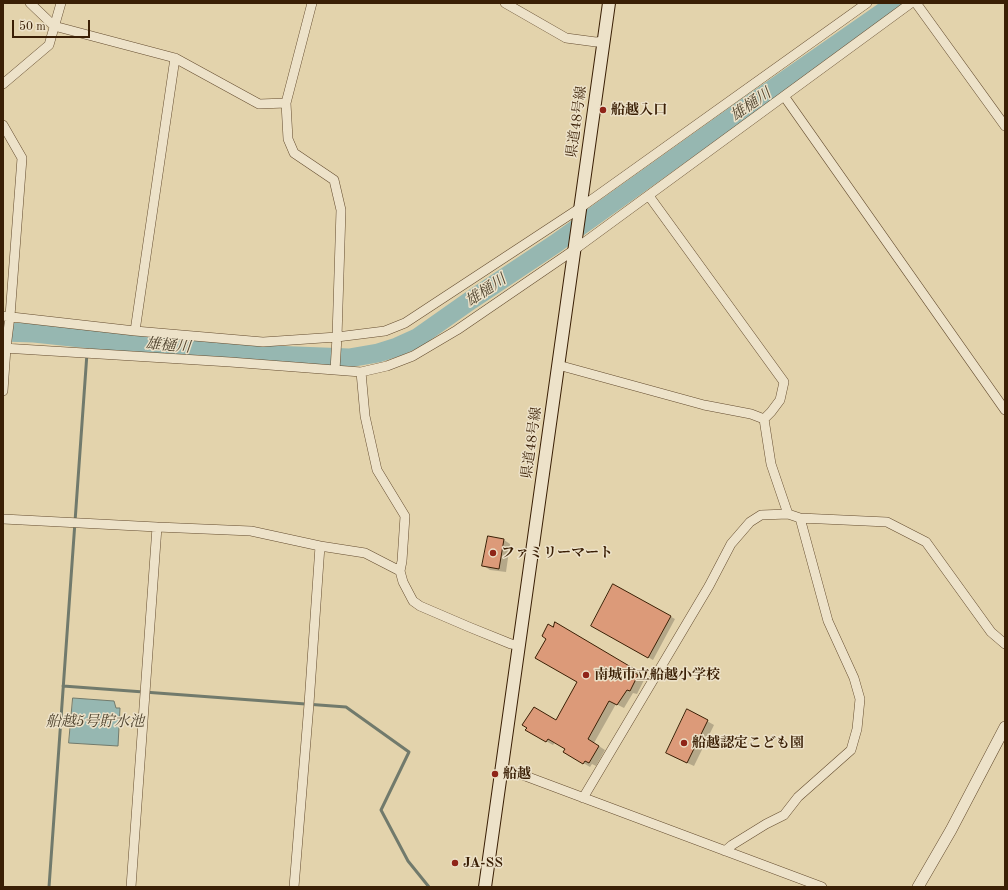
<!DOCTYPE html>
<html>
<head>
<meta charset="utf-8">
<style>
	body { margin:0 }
	#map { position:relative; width:1008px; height:890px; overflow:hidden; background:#e3d3ac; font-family:"Old Standard TT",serif }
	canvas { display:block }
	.frame { position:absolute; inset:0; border:4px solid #3a1f05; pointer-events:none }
	.scale { position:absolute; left:12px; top:20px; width:78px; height:18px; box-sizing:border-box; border:2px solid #3a1f05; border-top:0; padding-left:5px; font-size:12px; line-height:14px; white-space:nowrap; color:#3a1f05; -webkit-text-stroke:3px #ede2c9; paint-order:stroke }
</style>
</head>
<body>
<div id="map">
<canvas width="1008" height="890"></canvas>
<div class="frame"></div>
<div class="scale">50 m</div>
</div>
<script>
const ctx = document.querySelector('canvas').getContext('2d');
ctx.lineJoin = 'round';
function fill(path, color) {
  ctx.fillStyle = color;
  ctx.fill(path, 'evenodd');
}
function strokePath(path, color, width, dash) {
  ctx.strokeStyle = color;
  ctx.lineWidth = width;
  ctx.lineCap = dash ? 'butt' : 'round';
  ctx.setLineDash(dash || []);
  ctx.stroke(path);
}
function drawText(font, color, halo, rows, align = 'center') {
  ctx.font = font + ' "Old Standard TT","Noto Serif JP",serif';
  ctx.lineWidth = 3;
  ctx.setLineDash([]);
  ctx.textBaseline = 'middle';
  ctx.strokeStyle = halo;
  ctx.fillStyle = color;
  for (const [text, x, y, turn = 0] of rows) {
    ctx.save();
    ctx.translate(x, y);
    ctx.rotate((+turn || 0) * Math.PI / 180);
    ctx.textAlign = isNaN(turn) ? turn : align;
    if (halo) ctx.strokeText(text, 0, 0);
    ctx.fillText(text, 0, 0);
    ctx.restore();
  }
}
const water = new Path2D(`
	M73,698l41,3 2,7h4l-2,38 -49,-3z`);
fill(water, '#96b7b1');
strokePath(water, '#717a6c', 1);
fill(new Path2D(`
	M488,538l16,2 6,4 -4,28 -16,-2 -6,-4z
	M614,585l61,34 -22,41 -60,-34z
	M555,624l87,51 -1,3 3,2 -7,14 -4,-1 -9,15 -8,-4 -22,39 11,7 -9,16 -4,-2 -2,3 -25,-15 2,-3 -12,-7 -2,3 -27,-15 31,-8 22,-40 -26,-54z
	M707,721l7,4 -20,41 -20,-9z`), '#0003');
strokePath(new Path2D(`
	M63,686l283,21 63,45 -28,58 27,51 21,26
	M49,887l39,-548`), '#717a6c', 3);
strokePath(new Path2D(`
	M3,332l31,1 113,12 123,10 79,3 29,-5 19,-6 20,-9 54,-38 84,-56 186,-133 155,-108`), '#96b7b1', 19);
const building = new Path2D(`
	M488,536l16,3 -5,30 -17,-3z
	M613,584l58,32 -23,42 -57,-32z
	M555,622l81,48 -1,3 3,2 -8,16 -3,-1 -10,15 -8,-4 -21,38 11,7 -10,17 -4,-2 -2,3 -20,-12 2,-3 -17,-10 -2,3 -21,-12 2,-2 -5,-3 12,-18 22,13 21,-38 -42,-24 11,-19 -4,-3 6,-12 5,3z
	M687,709l21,11 -21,43 -21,-10z`);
fill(building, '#dc9a79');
strokePath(building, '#3a1f05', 1);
const minor = new Path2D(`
	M30,3l24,23 121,32 84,46 27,-1
	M312,3l-26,100 2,36 6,14 40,27 7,30 -4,127 -2,33
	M505,3l61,35 30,4 8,-1
	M916,3l89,123
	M3,84l46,-39 12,-42
	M784,96l221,314
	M3,125l19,33 -12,158 -4,32 -3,43
	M649,196l135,186 -4,18 -9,12 -7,7
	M3,316l132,15 128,11 74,-5 48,-6 20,-8 175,-115 287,-205
	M135,331l40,-273
	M3,348l227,14 131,10 26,-6 26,-10 44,-26 117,-80 337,-247
	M558,365l146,40 47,9 13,5
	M361,372l4,44 12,54 28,46 -3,45 -2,10 3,11 10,19 7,5 49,21 42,17 7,1
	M800,518l87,4 39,20 65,90 14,12
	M3,519l154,8 94,4 69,15 45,7 35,18
	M502,771l18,3 302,113
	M583,798l126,-212 22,-42 19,-22 11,-7 27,-1
	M725,851l7,-6 34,-21 18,-9 14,-18 53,-47 6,-21 3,-30 -6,-21 -26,-57 -28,-103 -12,-4 -17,-50 -7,-45
	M131,887l26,-360
	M294,887l15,-183 11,-158`);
const tertiary = new Path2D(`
	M918,887l33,-57 54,-103`);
const secondary = new Path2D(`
	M485,887l124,-884`);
strokePath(minor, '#644c2f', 10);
strokePath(tertiary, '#644c2f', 12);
strokePath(secondary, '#3a1f05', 14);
strokePath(minor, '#ede2c9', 9);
strokePath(tertiary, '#ede2c9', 11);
strokePath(secondary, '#ede2c9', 12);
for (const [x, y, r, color] of [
	[603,110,4,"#8f2418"],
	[493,553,4,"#8f2418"],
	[586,675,4,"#8f2418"],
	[684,743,4,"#8f2418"],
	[495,774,4,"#8f2418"],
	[455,863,4,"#8f2418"]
]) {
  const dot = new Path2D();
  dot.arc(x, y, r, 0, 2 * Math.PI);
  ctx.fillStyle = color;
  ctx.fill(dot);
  strokePath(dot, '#ede2c9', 1.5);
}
drawText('bold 14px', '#3a1f05', '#ede2c9', [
	["船越入口",611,110],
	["ファミリーマート",501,553],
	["南城市立船越小学校",594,675],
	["船越認定こども園",692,743],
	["船越",503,774],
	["JA-SS",463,863]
], 'left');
drawText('14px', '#3a1f05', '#ede2c9', [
	["県道48号線",577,122,-82],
	["県道48号線",532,443,-82]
]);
drawText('italic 15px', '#514530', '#ede2c9', [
	["雄樋川",751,105,-35],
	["雄樋川",486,291,-34],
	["雄樋川",168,346,5],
	["船越5号貯水池",95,722]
]);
</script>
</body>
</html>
